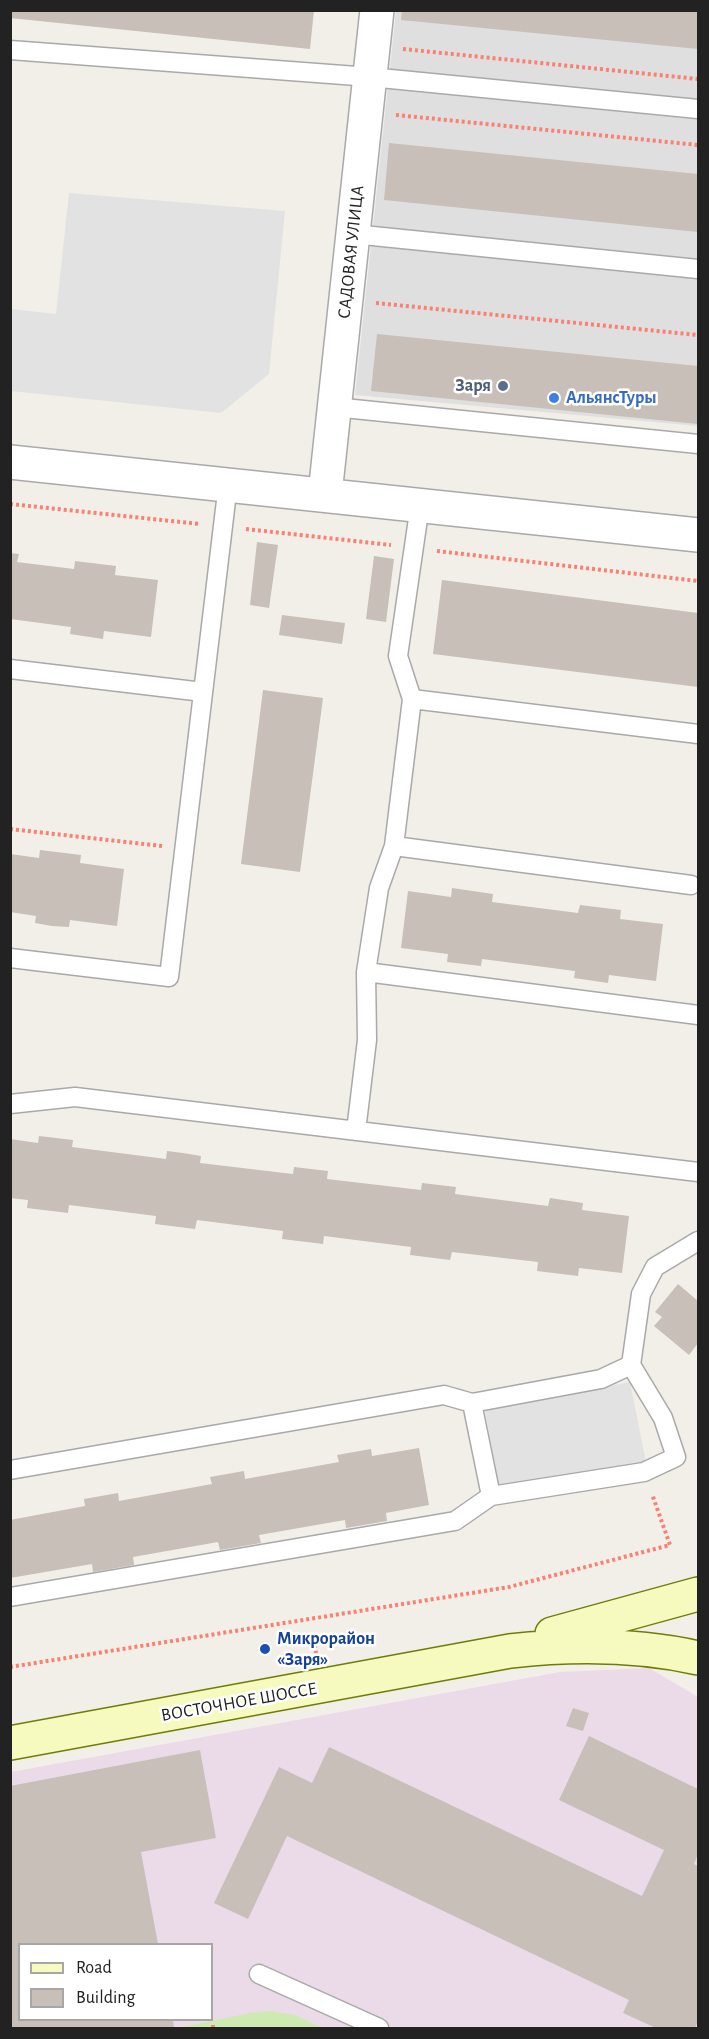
<!DOCTYPE html>
<html>
<head>
<meta charset="utf-8">
<style>
	body { margin:0 }
	#map { position:relative; width:709px; height:2039px; overflow:hidden; background:#f2efe9; font-family:"Alegreya Sans",sans-serif }
	canvas { display:block }
	.frame { position:absolute; inset:0; border:12px solid #222; pointer-events:none }
	.legend { position:absolute; left:18px; top:1943px; width:195px; height:78px; box-sizing:border-box; background:#fff; border:2px solid #a7a7a7; margin:0; padding:8px 10px; list-style:none; font-size:18px; color:#222 }
	.legend li { display:flex; align-items:center; gap:12px; height:30px }
	.legend b { width:30px; border:2px solid #a7a7a7 }
</style>
</head>
<body>
<div id="map">
<canvas width="709" height="2039"></canvas>
<div class="frame"></div>
<ul class="legend">
<li><b style="height:8px;background:#f7fabf"></b>Road</li>
<li><b style="height:16px;background:#c7bfb8"></b>Building</li>
</ul>
</div>
<script>
const ctx = document.querySelector('canvas').getContext('2d');
ctx.lineJoin = 'round';
function fill(path, color) {
  ctx.fillStyle = color;
  ctx.fill(path, 'evenodd');
}
function strokePath(path, color, width, dash) {
  ctx.strokeStyle = color;
  ctx.lineWidth = width;
  ctx.lineCap = dash ? 'butt' : 'round';
  ctx.setLineDash(dash || []);
  ctx.stroke(path);
}
function drawText(font, color, halo, rows, align = 'center') {
  ctx.font = font + ' "Alegreya Sans",sans-serif';
  ctx.lineWidth = 5;
  ctx.setLineDash([]);
  ctx.textBaseline = 'middle';
  ctx.strokeStyle = halo;
  ctx.fillStyle = color;
  for (const [text, x, y, turn = 0] of rows) {
    ctx.save();
    ctx.translate(x, y);
    ctx.rotate((+turn || 0) * Math.PI / 180);
    ctx.textAlign = isNaN(turn) ? turn : align;
    if (halo) ctx.strokeText(text, 0, 0);
    ctx.fillText(text, 0, 0);
    ctx.restore();
  }
}
fill(new Path2D(`
	M396,11h302v415l-343,-31z`), '#e0dfdf');
fill(new Path2D(`
	M649,1668l49,29v331h-687v-256l549,-100zM20,1944h192v76h-192z`), '#ebdbe8');
fill(new Path2D(`
	M270,2011l25,4 28,13h-141v-1l68,-14z`), '#cdebb0');
fill(new Path2D(`
	M69,193l216,18 -16,163 -48,39 -210,-22v-82l45,5z
	M630,1382l16,80 -147,26 -14,-78z`), '#e2e2e2');
fill(new Path2D(`
	M10,10h304l-4,39 -300,-31z
	M402,10h296v39l-297,-29z
	M389,143l309,31v58l-314,-32z
	M377,334l321,32v58l-327,-33z
	M257,542l21,3 -9,63 -19,-3z
	M10,553l9,1 -2,8 57,7 1,-8 41,5 -1,9 43,5 -7,57 -47,-6 -1,8 -33,-5 1,-7 -61,-8z
	M374,556l20,3 -8,63 -20,-3z
	M442,580l256,33v74l-265,-33z
	M282,615l63,8 -3,21 -63,-9z
	M263,690l60,8 -23,174 -59,-8z
	M40,850l41,5 -1,8 44,6 -7,57 -47,-6 -1,7 -17,-1 -17,-3 1,-7 -26,-4v-58l29,4z
	M452,888l41,6 -1,8 86,11 2,-8 41,5 -1,9 43,5 -7,57 -47,-6 -1,8 -34,-5 1,-7 -93,-12 -1,7 -34,-4 1,-8 -47,-6 7,-57 43,6z
	M39,1136l34,4 -1,7 94,12 1,-8 16,2 18,3 -1,7 93,11 1,-7 34,4 -1,8 94,11 1,-7 34,4 -1,7 93,12 2,-8 33,5 -1,7 47,6 -7,57 -43,-5 -1,8 -41,-5 1,-9 -86,-10 -2,8 -40,-5 1,-8 -87,-11 -1,8 -41,-5 1,-8 -86,-11 -2,9 -40,-5 1,-8 -87,-11 -1,8 -41,-5 1,-8 -18,-2v-59l28,4z
	M678,1284l20,17v42l-9,12 -35,-29 8,-9 -7,-5z
	M419,1448l10,57 -43,8 1,8 -41,7 -1,-8 -86,15 2,8 -41,7 -2,-8 -85,15 1,8 -41,7 -1,-8 -82,14v-58l75,-14 -1,-7 34,-6 1,8 93,-17 -2,-7 34,-6 1,8 94,-17 -2,-7 34,-6 1,7z
	M573,1708l16,5 -6,18 -17,-5z
	M589,1736l109,53v65l-4,10 4,2v155l-3,7h-39l-33,-15 6,-13 -342,-164 -39,83 -34,-16 65,-136 33,16 17,-36 313,149 22,-46 -105,-50z
	M200,1750l16,88 -75,14 17,92h-138v76h153l1,8h-164v-242z`), '#c7bfb8');
const lane = new Path2D(`
	M10,50l360,27 328,32
	M353,234l345,35
	M334,407l364,37
	M420,505l-22,151 14,43 286,35
	M10,669l193,23
	M394,846l297,39
	M10,958l159,19 59,-493
	M366,972l332,43
	M10,1104l65,-7 623,75
	M356,1131l11,-91 -1,-68 13,-84 15,-42 18,-147
	M631,1365l32,53 13,39 -32,15 -153,24 -19,-93 129,-24z
	M631,1365l10,-71 14,-27 43,-26
	M10,1470l434,-75 28,8
	M10,1597l445,-76 36,-25
	M259,1974l120,54`);
const street = new Path2D(`
	M10,462l688,73
	M325,494l52,-484`);
const secondary = new Path2D(`
	M552,1634l146,-40
	M10,1743l500,-92c64,-7 126,-7 188,7`);
strokePath(lane, '#a9a9a9', 21);
strokePath(street, '#a9a9a9', 36);
strokePath(secondary, '#707d05', 36);
strokePath(new Path2D(`
	M403,49l295,30
	M396,115l302,30
	M376,303l322,32
	M10,504l190,20
	M246,529l145,16
	M437,551l261,30
	M10,829l152,17
	M314,1639l2,14
	M10,1667l499,-80 161,-42 -18,-51
	M213,2025v3`), '#fa8072', 4, [3, 3]);
strokePath(lane, '#fff', 18);
strokePath(street, '#fff', 33);
strokePath(secondary, '#f7fabf', 33);
for (const [x, y, r, color] of [
	[503,386,6,"#5c6f8a"],
	[554,398,6,"#3f7fe0"],
	[265,1649,6,"#1a4fb4"]
]) {
  const dot = new Path2D();
  dot.arc(x, y, r, 0, 2 * Math.PI);
  ctx.fillStyle = color;
  ctx.fill(dot);
  strokePath(dot, '#fff', 2);
}
drawText('18px', '#222', '#fff', [
	["САДОВАЯ УЛИЦА",351,252,-84],
	["ВОСТОЧНОЕ ШОССЕ",239,1702,-10]
]);
drawText('bold 18px', '#4e5e75', '#fff', [
	["Заря",491,386]
], 'right');
drawText('bold 18px', '#366cbe', '#fff', [
	["АльянсТуры",566,398]
], 'left');
drawText('bold 18px', '#164399', '#fff', [
	["Микрорайон",277,1639],
	["«Заря»",277,1660]
], 'left');
</script>
</body>
</html>
